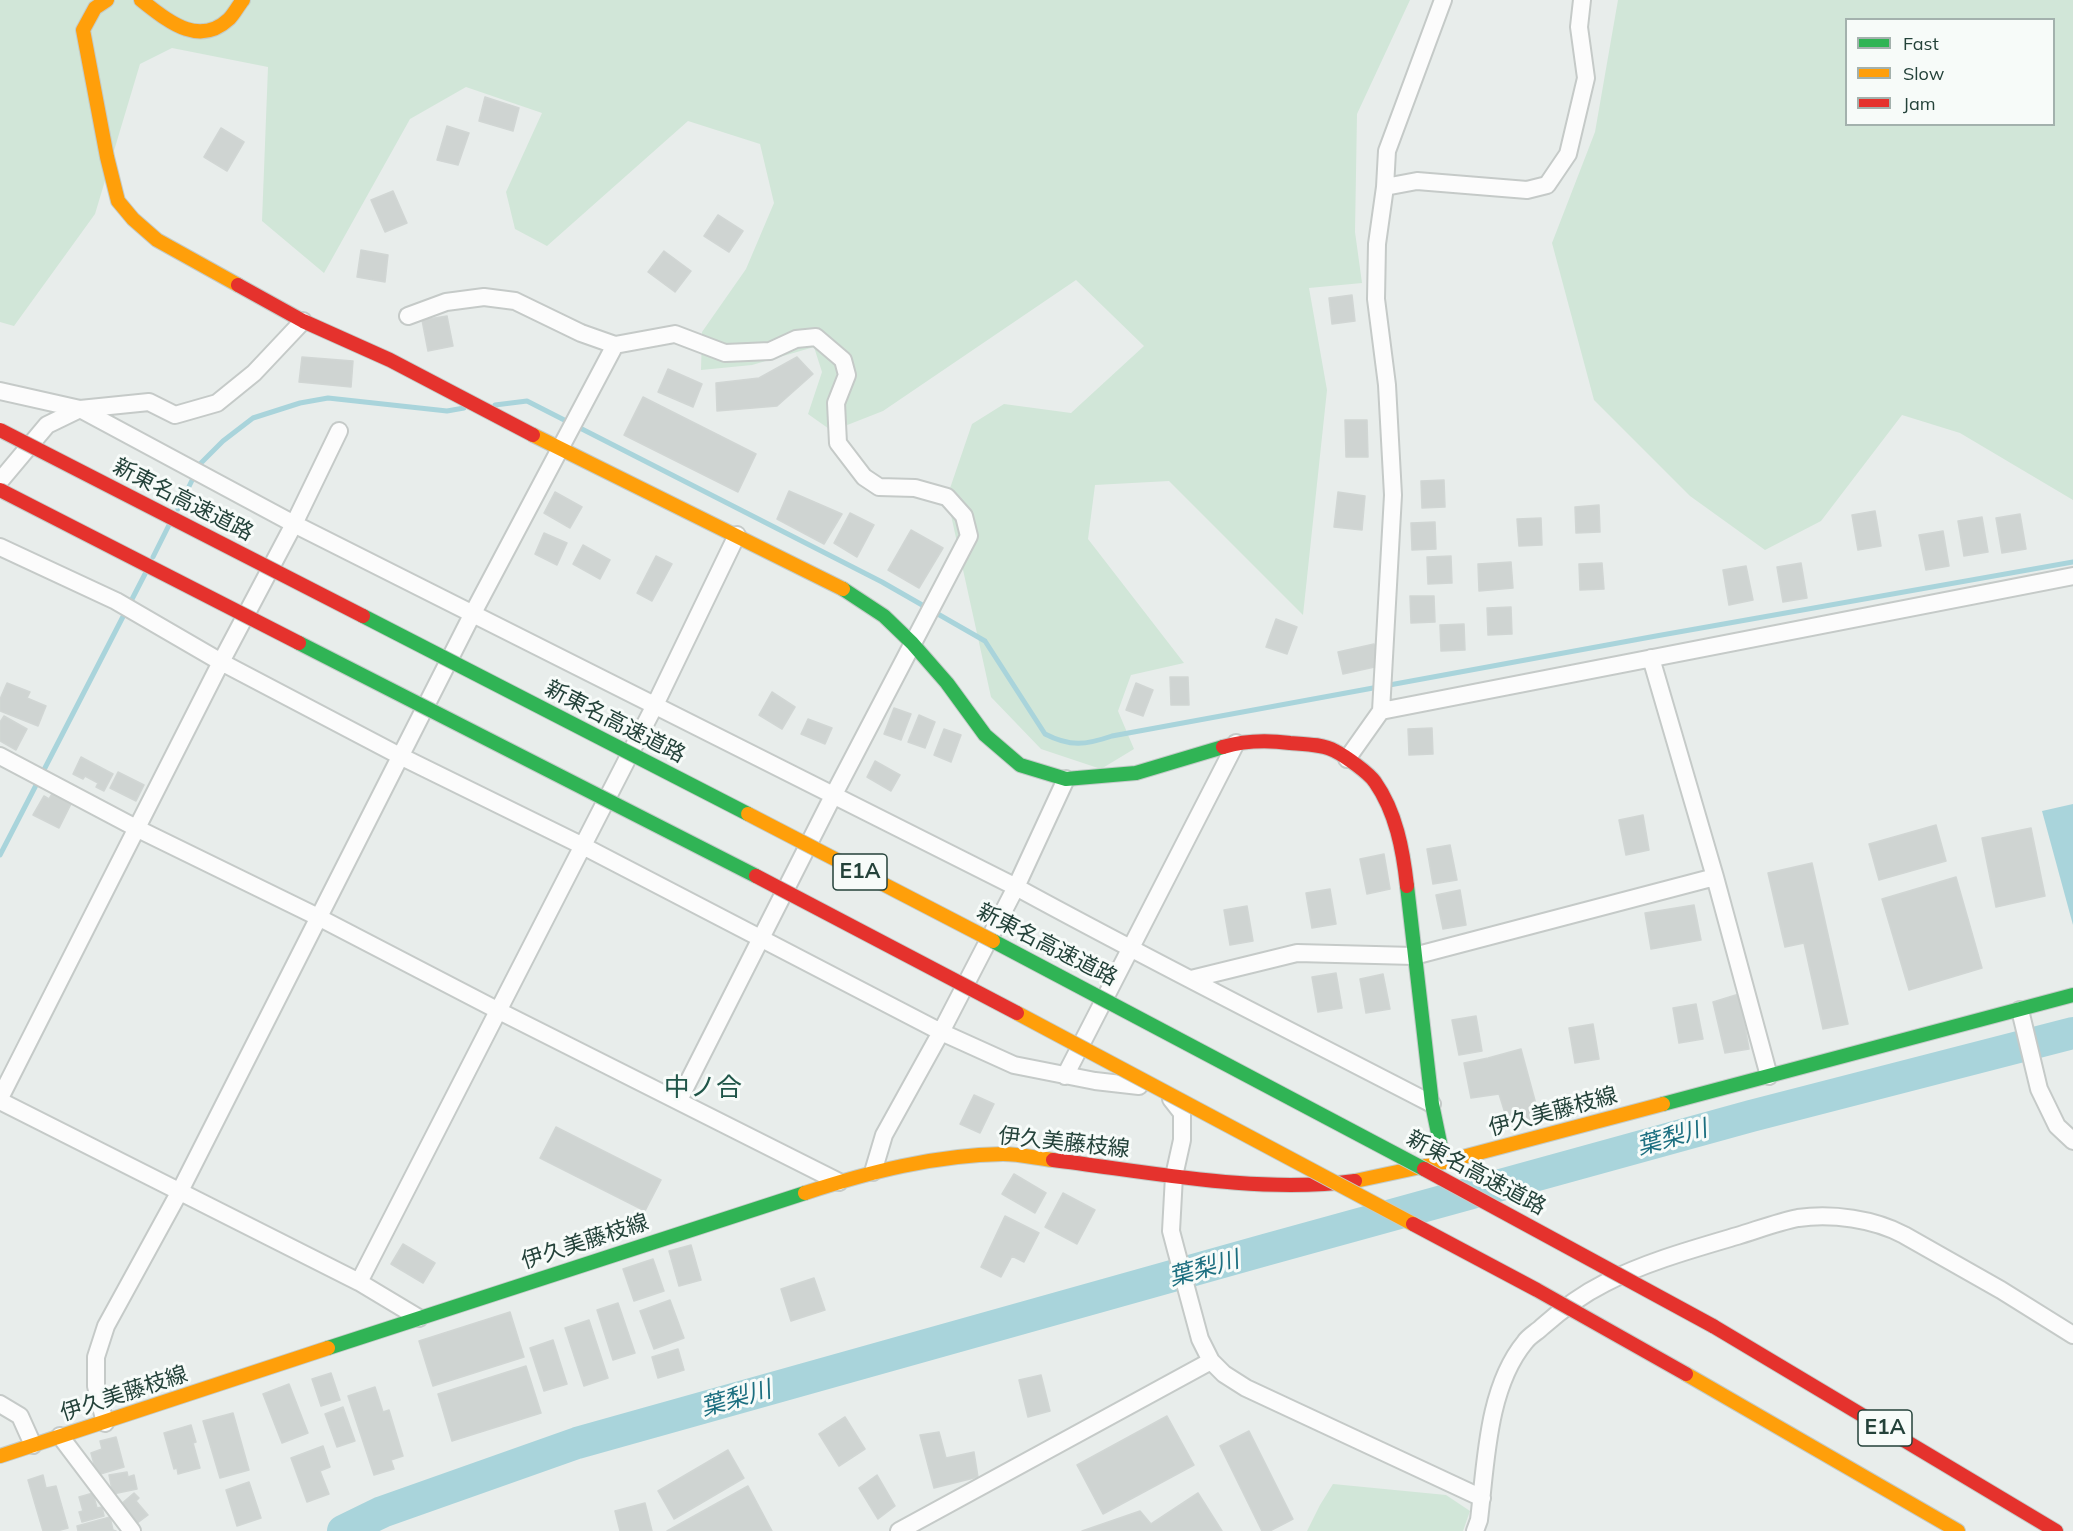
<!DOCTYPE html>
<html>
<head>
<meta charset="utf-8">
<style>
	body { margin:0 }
	#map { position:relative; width:2073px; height:1531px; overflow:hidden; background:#e8edeb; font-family:Mulish,sans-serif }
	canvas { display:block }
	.legend { position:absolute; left:1845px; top:18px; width:210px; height:108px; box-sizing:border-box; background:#f7fbf9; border:2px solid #a3b1ad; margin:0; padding:8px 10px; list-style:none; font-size:18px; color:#24423a }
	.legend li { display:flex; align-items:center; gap:12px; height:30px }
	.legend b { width:30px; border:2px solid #a3b1ad }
</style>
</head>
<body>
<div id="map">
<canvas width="2073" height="1531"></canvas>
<ul class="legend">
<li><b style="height:8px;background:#30b455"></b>Fast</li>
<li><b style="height:8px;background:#ff9f0a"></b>Slow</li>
<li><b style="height:8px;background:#e5322d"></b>Jam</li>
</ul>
</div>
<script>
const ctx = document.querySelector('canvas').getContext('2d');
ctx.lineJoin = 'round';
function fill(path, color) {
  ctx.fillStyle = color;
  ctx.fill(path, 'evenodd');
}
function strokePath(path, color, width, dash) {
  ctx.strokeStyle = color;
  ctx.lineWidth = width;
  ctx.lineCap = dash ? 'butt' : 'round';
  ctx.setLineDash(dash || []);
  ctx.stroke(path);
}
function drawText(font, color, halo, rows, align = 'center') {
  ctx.font = font + ' Mulish,"Noto Sans JP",sans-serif';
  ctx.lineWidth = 6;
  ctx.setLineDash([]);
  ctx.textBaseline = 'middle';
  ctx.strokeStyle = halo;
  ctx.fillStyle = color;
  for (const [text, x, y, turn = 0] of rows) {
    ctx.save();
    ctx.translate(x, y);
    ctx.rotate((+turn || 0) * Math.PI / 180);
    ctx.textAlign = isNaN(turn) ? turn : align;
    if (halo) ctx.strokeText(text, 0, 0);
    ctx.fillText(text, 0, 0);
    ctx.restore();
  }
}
fill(new Path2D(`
	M0,0h1410l-53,114 -2,118 7,51 -53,5 18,102 -24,225 -134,-134 -74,4 -7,54 96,124 -53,12 -13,36 16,38 -33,20 -60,-20 -50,-52 -44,-200 25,-73 32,-20 67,9 73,-67 -68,-66 -193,131 -51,20 -24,-17 14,-42 -8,-25 -62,18 -51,5 1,-38 44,-63 28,-66 -14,-59 -72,-23 -141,125 -32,-17 -9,-37 36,-79 -76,-26 -56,32 -86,154 -62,-52 6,-154 -96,-19 -32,16 -45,150 -81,112 -14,-4z
	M1618,0h455v500l-113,-67 -58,-18 -81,106 -56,29 -75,-54 -96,-96 -42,-157 43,-111zM1846,20h208v104h-208z
	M1333,1484l113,11 24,16 -7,20h-156l13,-26z`), '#d1e6d8');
fill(new Path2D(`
	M2073,804v121l-31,-114z`), '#a9d4db');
strokePath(new Path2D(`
	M495,405l32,-4 355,181 103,59 60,93c25,13 41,11 67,2l544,-100 417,-74
	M178,509l22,-45 23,-23 30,-23 47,-15 28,-5 119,13 17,-3
	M153,557l16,-32
	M0,855l145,-281`), '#a9d4db', 5);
strokePath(new Path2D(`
	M343,1531l39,-19 195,-69 688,-193 486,-134 322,-83`), '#a9d4db', 32);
const building = new Path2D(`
	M485,97l34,11 -6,23 -34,-10z
	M447,126l22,7 -11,32 -21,-5z
	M221,128l23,14 -17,29 -23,-14z
	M393,191l14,32 -22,9 -14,-32z
	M718,215l25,16 -14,21 -25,-16z
	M361,250l27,5 -3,27 -28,-5z
	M664,251l27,20 -16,21 -27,-20z
	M1352,295l3,26 -23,3 -3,-26z
	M447,316l6,30 -25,5 -6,-31z
	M302,357l51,4 -2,26 -52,-5z
	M797,357l16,17 -36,32 -60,5 -1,-28 43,-5z
	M668,369l34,15 -9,23 -35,-15z
	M643,397l113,57 -18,38 -114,-57z
	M1345,420h22l1,37h-22z
	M1444,480l1,27 -23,1 -1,-27z
	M789,491l53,23 -18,30 -47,-25z
	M555,492l27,15 -12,21 -26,-15z
	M1338,492l27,4 -3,34 -28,-3z
	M1599,505l1,27 -24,1 -1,-26z
	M1875,511l6,35 -23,4 -6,-35z
	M850,513l24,12 -17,32 -23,-14z
	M2020,514l6,35 -24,4 -6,-35z
	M1982,517l6,35 -24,4 -6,-35z
	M1541,518l1,27 -23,1 -2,-27z
	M1435,522l1,27 -24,1 -1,-27z
	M911,530l32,18 -24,40 -31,-18z
	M1943,531l6,35 -23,4 -7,-35z
	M544,533l23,10 -10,22 -22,-11z
	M583,545l27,15 -10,19 -27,-15z
	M656,556l16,8 -20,37 -15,-8z
	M1451,556l1,27 -24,1 -1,-27z
	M1511,562l2,26 -34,3 -1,-27z
	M1602,563l2,26 -24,1 -1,-26z
	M1801,563l6,35 -24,4 -6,-35z
	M1746,566l7,34 -24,5 -6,-35z
	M1410,596h24l1,26 -24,1z
	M1511,607l1,27 -24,1 -1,-27z
	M1276,619l21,8 -10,27 -21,-7z
	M1464,624l1,26 -24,1 -1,-26z
	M1374,644l5,22 -36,8 -5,-22z
	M1170,677h18l1,28h-18z
	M7,683l23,9 -3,6 19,8 -8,20 -38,-15v-12z
	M1136,683l17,7 -10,26 -17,-6z
	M772,692l23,15 -13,22 -23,-14z
	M894,708l17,6 -10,26 -17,-6z
	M919,715l16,7 -10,26 -17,-6z
	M4,716l23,13 -11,21 -16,-9v-19z
	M808,719l24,9 -7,16 -24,-10z
	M1432,728l1,26 -24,1 -1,-26z
	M944,729l17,6 -10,27 -17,-7z
	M81,757l32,17 -9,17 -8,-4 2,-4 -13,-7 -2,3 -10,-5z
	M875,761l25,14 -9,16 -24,-14z
	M118,772l26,13 -8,16 -26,-13z
	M52,794l19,10 -12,24 -26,-13 11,-19 5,3z
	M1643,815l6,35 -23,5 -7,-35z
	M1936,825l10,36 -67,19 -10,-36z
	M2031,828l14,68 -49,11 -14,-69z
	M1450,845l7,35 -24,4 -6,-35z
	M1384,854l6,35 -23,5 -7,-35z
	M1812,863l36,161 -25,5 -19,-86 -19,4 -17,-74z
	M1956,877l26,91 -73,22 -27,-91z
	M1330,889l6,35 -24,4 -6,-35z
	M1460,890l6,35 -23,4 -7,-34z
	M1694,905l7,35 -50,9 -6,-36z
	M1247,906l6,35 -23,4 -6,-35z
	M1336,973l6,35 -24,4 -6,-35z
	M1383,974l7,35 -24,4 -6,-34z
	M1739,994l10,55 -24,4 -12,-51z
	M1696,1004l7,35 -24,4 -6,-35z
	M1476,1016l6,35 -23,4 -7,-35z
	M1593,1024l6,35 -24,4 -6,-35z
	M1521,1049l19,70 -30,10 -11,-35 -28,4 -7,-35 24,-5z
	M974,1095l20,9 -14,29 -20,-9z
	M556,1127l105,53 -16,31 -105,-53z
	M1014,1174l32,19 -11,20 -33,-19z
	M1063,1193l32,17 -18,34 -32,-17z
	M1005,1216l34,17 -15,29 -12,-6 -11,21 -20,-10z
	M403,1244l32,19 -12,20 -32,-19z
	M691,1245l10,35 -22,6 -10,-35z
	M653,1259l11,32 -30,10 -11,-32z
	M814,1278l11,32 -34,11 -10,-32z
	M670,1300l14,38 -30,11 -14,-38z
	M618,1303l17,50 -22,7 -16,-50z
	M510,1312l14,45 -91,29 -14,-45z
	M589,1320l19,58 -24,8 -19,-58z
	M553,1340l14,44 -23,7 -14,-43z
	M678,1349l6,21 -26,8 -6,-21z
	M526,1366l15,47 -89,28 -14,-47z
	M331,1373l9,27 -19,6 -9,-27z
	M1041,1375l9,36 -22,6 -9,-37z
	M289,1384l19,49 -26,10 -19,-49z
	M375,1387l8,25 6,-2 14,46 -12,4 3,9 -20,6 -26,-79z
	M343,1407l12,34 -18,6 -12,-33z
	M233,1413l16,57 -29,8 -17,-57z
	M1167,1416l27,49 -91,49 -26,-49z
	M845,1417l20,32 -26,17 -20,-32z
	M191,1425l5,17 -3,1 7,25 -22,6 -1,-6 -3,1 -10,-36z
	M1249,1431l44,88 -23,12h-8l-42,-85z
	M939,1432l7,26 28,-6 4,25 -44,11 -14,-53z
	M116,1437l8,30 -27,8 -6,-22 11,-4 -2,-8z
	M323,1446l7,21 -10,4 9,23 -22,8 -16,-44z
	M728,1450l16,28 -70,41 -16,-28z
	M127,1472l1,5 6,-2 3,14 -24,5 -4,-19z
	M43,1475l3,13 10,-2 12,42 -11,3h-14l-15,-51z
	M877,1475l18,31 -17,13 -19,-31z
	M249,1482l12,36 -24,8 -11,-36z
	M748,1486l24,45h-105z
	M93,1493l4,15 5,-1 2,9 -22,6 -3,-10 4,-1 -4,-14z
	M134,1493l5,5 -3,3 12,14 -12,9 -16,-19z
	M1198,1493l24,38h-140l58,-20 11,13z
	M645,1503l7,28h-32l-5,-20z
	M110,1517l3,13 3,1h-38l-1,-5z`);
fill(building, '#cfd4d2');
strokePath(building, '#d1d6d4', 1.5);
const street = new Path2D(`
	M1385,187l32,-6 110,9 20,-5 21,-31 18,-76 -7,-51 3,-27
	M408,316l38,-14 38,-5 31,4 66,32 34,12 60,-11 50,19 23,-1 22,-1 26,-12 20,-2 27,23 4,15 -11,28 2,40 26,34 15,10 36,1 32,9 17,19 5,20 -136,260 -154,304
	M0,391l80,18 214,115 722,363c137,75 277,145 416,217
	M0,481l47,-56 33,-16 69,-7 26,13 42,-12 37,-30 49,-52
	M0,547l116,54 105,61 179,94 183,90 358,186 73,33 81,16 44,5
	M1651,658l64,219 54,199
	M1381,711l692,-135
	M0,756l138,73 180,88 181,94 340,171
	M1347,759l34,-48 12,-216 -6,-110 -11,-86 1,-55 8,-57 2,-36 56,-151
	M1191,979l106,-26 117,3 301,-79
	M2020,1010l19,79 18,37 16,15
	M1065,1076l171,-333
	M0,1098l221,-436 73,-138 45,-93
	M1171,1099l11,14v27l-8,36 -3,55 5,19 24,89 11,22 13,13 22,14 236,110
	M0,1101l359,181 60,36
	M873,1172l11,-37 57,-103 75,-145 50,-108
	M359,1282l295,-575 83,-172
	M0,1404l20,12 13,29
	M105,1423l-9,-37v-29l10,-31 74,-135 293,-578 142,-268
	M60,1436l72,95
	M899,1531l312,-170
	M1475,1531l4,-11c7,-57 8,-132 46,-178 4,-6 12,-10 17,-15 18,-16 41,-33 63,-44 41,-21 88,-34 132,-47 20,-6 41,-14 61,-18 34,-5 76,1 106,17l97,55 72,45`);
const fast = new Path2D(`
	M843,589l41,27 28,27 35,40 38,52 35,30 46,14 70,-6 87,-26
	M1407,886l25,218 12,58
	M1663,1104l410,-109
	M328,1348l477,-155`);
const slow = new Path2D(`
	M107,0l-12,8 -12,22 24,127 11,44 15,18 24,21 81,45
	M141,0c26,20 57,48 88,19 5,-5 9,-13 14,-19
	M533,435l310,154
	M1355,1181l89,-19 219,-58
	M805,1193c64,-21 130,-38 198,-39 16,0 33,4 50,6
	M1686,1374l272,157
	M0,1456l328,-108`);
const jam = new Path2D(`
	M238,285l65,36 87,39 143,75
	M1223,747c23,-7 44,-7 67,-4 14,1 33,1 45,8 10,5 34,22 40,31 21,30 28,68 32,104
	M1053,1160c98,12 204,34 302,21
	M1713,1326l343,205`);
strokePath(street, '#c5cac8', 20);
strokePath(fast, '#c3cbc8', 16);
strokePath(slow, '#c3cbc8', 16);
strokePath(jam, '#c3cbc8', 16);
strokePath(street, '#fcfcfc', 16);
strokePath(fast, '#30b455', 14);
strokePath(slow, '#ff9f0a', 14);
strokePath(jam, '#e5322d', 14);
const fastBridge = new Path2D(`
	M363,616l385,198
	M299,643l457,233
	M993,941l431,228`);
const slowBridge = new Path2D(`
	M748,814l245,127
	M1017,1013l396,211`);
const jamBridge = new Path2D(`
	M0,430l363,186
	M0,490l299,153
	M756,876l261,137
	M1424,1169l289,157
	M1413,1224l124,66 149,84`);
strokePath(fastBridge, '#c3ccc9', 16, []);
strokePath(slowBridge, '#c3ccc9', 16, []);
strokePath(jamBridge, '#c3ccc9', 16, []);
strokePath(fastBridge, '#30b455', 14);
strokePath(slowBridge, '#ff9f0a', 14);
strokePath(jamBridge, '#e5322d', 14);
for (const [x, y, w] of [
	[860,872,54],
	[1885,1428,54]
]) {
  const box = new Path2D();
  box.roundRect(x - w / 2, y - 18, w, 36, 4.5);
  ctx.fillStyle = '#f7fbf9';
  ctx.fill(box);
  strokePath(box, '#24423a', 1.5);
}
drawText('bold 21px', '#24423a', null, [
	["E1A",860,872],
	["E1A",1885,1428]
]);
drawText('22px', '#24423a', '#f7fbf9', [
	["新東名高速道路",183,500,27],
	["新東名高速道路",615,722,27],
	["新東名高速道路",1047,945,27],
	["伊久美藤枝線",1553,1112,-15],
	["伊久美藤枝線",1064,1143,6],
	["新東名高速道路",1476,1173,28],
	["伊久美藤枝線",585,1242,-18],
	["伊久美藤枝線",124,1394,-18]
]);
drawText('italic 24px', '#1c6f80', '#f7fbf9', [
	["葉梨川",1672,1138,-16],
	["葉梨川",1204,1269,-16],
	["葉梨川",736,1399,-16]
]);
drawText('26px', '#1f5548', '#f7fbf9', [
	["中ノ合",703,1088]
]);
</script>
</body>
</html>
